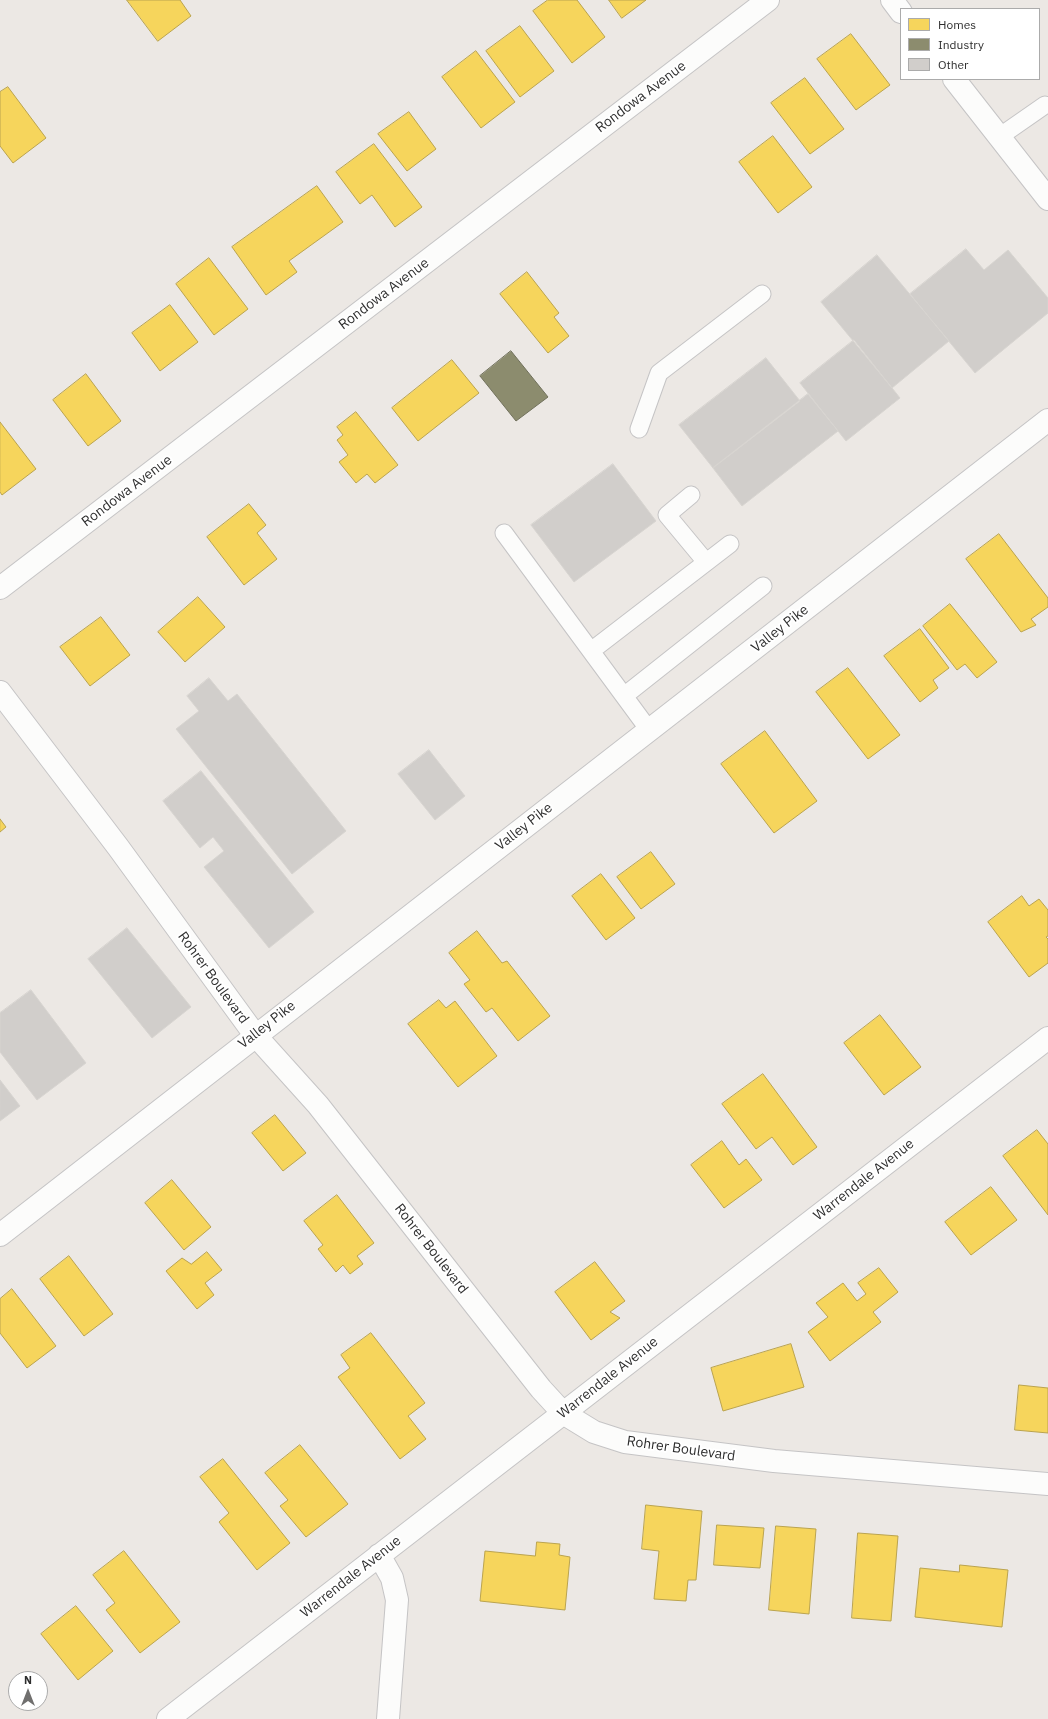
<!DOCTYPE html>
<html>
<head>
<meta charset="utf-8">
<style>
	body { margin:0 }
	#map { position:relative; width:1048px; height:1719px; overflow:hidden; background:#ece8e4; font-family:"IBM Plex Sans",sans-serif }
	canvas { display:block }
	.legend { position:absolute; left:900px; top:8px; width:140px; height:72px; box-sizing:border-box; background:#fff; border:1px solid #ababab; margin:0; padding:5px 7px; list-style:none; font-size:12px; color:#2e2e2e }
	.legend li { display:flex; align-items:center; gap:8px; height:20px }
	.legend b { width:20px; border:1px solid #ababab }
	.north { position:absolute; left:8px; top:1671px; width:40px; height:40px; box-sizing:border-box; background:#fff; border:1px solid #ababab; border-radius:50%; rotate:0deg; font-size:11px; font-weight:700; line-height:16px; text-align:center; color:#2e2e2e }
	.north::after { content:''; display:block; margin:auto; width:14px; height:18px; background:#706f6e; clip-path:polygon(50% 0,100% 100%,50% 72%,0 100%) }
</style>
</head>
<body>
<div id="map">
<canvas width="1048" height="1719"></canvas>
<ul class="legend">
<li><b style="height:11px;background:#f6d55c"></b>Homes</li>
<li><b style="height:11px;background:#8c8c6e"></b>Industry</li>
<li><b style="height:11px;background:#d1cecb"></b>Other</li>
</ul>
<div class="north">N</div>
</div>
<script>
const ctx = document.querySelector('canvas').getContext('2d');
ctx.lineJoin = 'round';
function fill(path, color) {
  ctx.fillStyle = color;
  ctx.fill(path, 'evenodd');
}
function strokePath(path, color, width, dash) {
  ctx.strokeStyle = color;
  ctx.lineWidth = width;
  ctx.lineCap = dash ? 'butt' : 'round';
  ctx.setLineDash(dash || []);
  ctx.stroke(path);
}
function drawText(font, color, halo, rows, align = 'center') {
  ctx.font = font + ' "IBM Plex Sans",sans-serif';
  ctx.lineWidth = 4;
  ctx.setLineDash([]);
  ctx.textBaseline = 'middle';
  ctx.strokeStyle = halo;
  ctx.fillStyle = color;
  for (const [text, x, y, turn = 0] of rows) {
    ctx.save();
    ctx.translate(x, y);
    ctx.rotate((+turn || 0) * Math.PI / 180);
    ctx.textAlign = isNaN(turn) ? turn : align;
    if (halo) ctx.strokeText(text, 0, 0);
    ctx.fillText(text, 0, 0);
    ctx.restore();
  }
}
const homes = new Path2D(`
	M127,0h53l11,16 -33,25z
	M548,0h29l28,37 -33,26 -39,-52z
	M609,0h37l-24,18z
	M520,26l34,45 -34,26 -34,-46z
	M851,34l39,51 -34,25 -39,-51z
	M476,51l39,51 -34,26 -39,-51z
	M805,78l39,51 -34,25 -39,-51z
	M8,87l38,51 -33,25 -13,-17v-54z
	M409,112l27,37 -29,22 -29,-37z
	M773,136l39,51 -34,26 -39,-51z
	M374,144l48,63 -27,20 -23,-32 -12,9 -24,-32z
	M317,186l26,36 -54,39 8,11 -31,23 -34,-48z
	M209,258l39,51 -34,26 -38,-51z
	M527,272l32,41 -5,4 15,19 -21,17 -48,-59z
	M170,305l28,37 -38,29 -28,-38z
	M452,360l27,33 -61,48 -26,-33z
	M86,374l35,47 -33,25 -35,-46z
	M356,412l42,53 -23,18 -8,-9 -11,9 -17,-21 9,-7 -11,-15 6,-5 -6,-8z
	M0,422l36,47 -34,26 -2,-3z
	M249,504l17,21 -9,8 20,26 -33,26 -37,-48z
	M999,534l49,64v9l-17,12 5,6 -15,7 -55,-73z
	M198,597l27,30 -40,35 -27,-30z
	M950,604l47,58 -20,16 -12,-14 -8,6 -34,-44z
	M101,617l29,38 -40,31 -30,-39z
	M920,629l29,39 -16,12 5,8 -18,14 -36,-46z
	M848,668l52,67 -32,24 -52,-67z
	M765,731l52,70 -43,32 -53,-69z
	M0,819l6,8 -6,5z
	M651,852l24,32 -34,25 -24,-32z
	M601,874l34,44 -29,22 -34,-44z
	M1022,896l7,10 10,-7 9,11v26l-2,1 2,2v24l-19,14 -41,-55z
	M477,931l25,32 5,-2 43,55 -32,25 -26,-33 -6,4 -22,-28 6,-4 -21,-27z
	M439,1000l7,8 9,-7 42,55 -39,31 -50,-63z
	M880,1015l41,52 -37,28 -40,-52z
	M763,1074l54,73 -24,18 -21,-28 -16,12 -34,-45z
	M275,1115l31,38 -23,18 -31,-38z
	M1037,1130l11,14v71l-45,-59z
	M722,1141l17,24 7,-6 16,21 -38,28 -33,-43z
	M172,1180l39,47 -27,23 -39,-47z
	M991,1187l26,33 -46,35 -26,-33z
	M337,1195l37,48 -17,13 6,8 -13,10 -7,-9 -7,7 -18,-23 5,-4 -19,-24z
	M207,1252l15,18 -17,13 9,12 -17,14 -31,-38 16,-13 9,6z
	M69,1256l44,58 -29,22 -44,-57z
	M595,1262l30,39 -15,11 10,6 -29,22 -36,-48z
	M879,1268l19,24 -25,20 8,10 -51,39 -22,-29 20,-15 -12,-14 27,-20 14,18 9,-7 -8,-11z
	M12,1289l44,57 -29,22 -27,-35v-34z
	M371,1333l54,70 -17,13 18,23 -26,20 -62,-82 12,-9 -9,-13z
	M791,1344l13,43 -81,24 -12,-43z
	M1019,1385l29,3v45l-33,-3z
	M300,1445l48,59 -42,33 -26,-31 8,-6 -23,-27z
	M223,1459l67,84 -33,27 -38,-48 10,-9 -29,-36z
	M646,1505l56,6 -6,69h-8l-2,21 -32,-2 5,-48 -17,-2z
	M717,1525l47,3 -4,40 -46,-3z
	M776,1526l40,3 -7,85 -40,-4z
	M858,1533l40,3 -7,85 -39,-3z
	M537,1542l23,2 -1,11 11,2 -5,53 -85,-9 5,-50 50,5z
	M124,1551l56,71 -40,31 -34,-43 9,-7 -22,-28z
	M960,1565l48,5 -6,57 -87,-10 5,-49 39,4z
	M76,1606l37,45 -35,29 -37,-46z`);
fill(homes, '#f6d55c');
strokePath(homes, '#baa34e', 1);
const industry = new Path2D(`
	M511,351l37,46 -32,24 -36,-45z`);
fill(industry, '#8c8c6e');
strokePath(industry, '#70705b', 1);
const building = new Path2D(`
	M966,249l18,21 24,-20 40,48v15l-73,60 -65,-79z
	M877,255l72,86 -57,47 -71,-86z
	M854,340l46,58 -54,43 -46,-58z
	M766,358l34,43 -87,67 -34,-43z
	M808,394l30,37 -96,75 -29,-38z
	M613,464l43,57 -82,61 -43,-57z
	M209,678l19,23 9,-7 109,137 -54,43 -116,-145 23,-18 -12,-15z
	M429,750l36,46 -30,24 -37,-46z
	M201,771l113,141 -45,36 -65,-81 20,-16 -11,-14 -13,11 -37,-47z
	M127,928l64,79 -39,31 -64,-79z
	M31,990l55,73 -49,37 -37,-48v-39z
	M0,1080l20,26 -20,15z`);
fill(building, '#d1cecb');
strokePath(building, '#d7d4d0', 1);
const lane = new Path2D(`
	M999,137l46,-32
	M639,429l20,-56 103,-79
	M691,495l-24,20 39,47
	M504,533l145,197
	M591,651l139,-107
	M624,696l139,-110`);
const street = new Path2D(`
	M0,588l768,-588
	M0,692l118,155 137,188 63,70 223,284 22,24 31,19 31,10 149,19 274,23
	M379,1555l13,23 5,22 -9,119
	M168,1719l880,-681`);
const secondary = new Path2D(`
	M892,0l9,12
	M954,79l94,120
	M0,1235c348,-273 700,-542 1048,-815`);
strokePath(lane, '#c5c4c5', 19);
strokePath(street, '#c5c4c5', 24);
strokePath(secondary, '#c5c4c5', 24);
strokePath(lane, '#fcfcfb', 17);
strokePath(street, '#fcfcfb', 22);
strokePath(secondary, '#fcfcfb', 22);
drawText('14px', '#2e2e2e', '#fff', [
	["Rondowa Avenue",641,97,-37],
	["Rondowa Avenue",384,294,-37],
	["Rondowa Avenue",127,491,-37],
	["Valley Pike",780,629,-38],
	["Valley Pike",524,827,-38],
	["Rohrer Boulevard",213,978,54],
	["Valley Pike",267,1025,-38],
	["Warrendale Avenue",864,1180,-38],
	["Rohrer Boulevard",431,1249,52],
	["Warrendale Avenue",608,1378,-38],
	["Rohrer Boulevard",681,1449,8],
	["Warrendale Avenue",351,1577,-38]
]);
</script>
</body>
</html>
